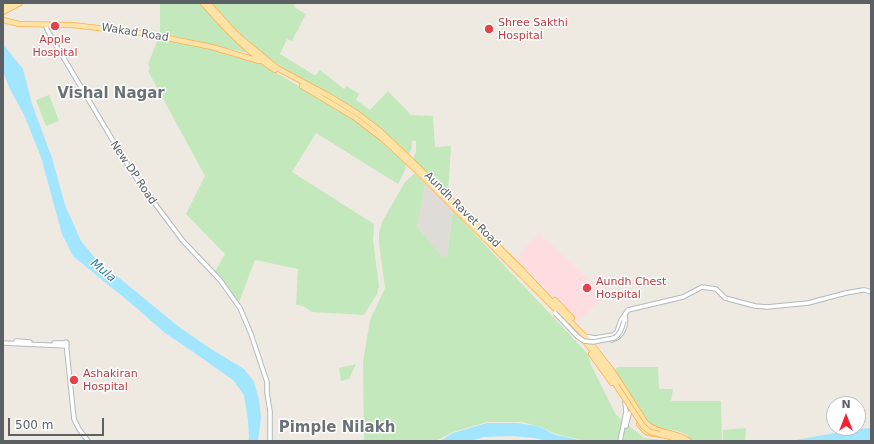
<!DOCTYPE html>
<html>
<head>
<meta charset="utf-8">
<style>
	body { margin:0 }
	#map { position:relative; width:874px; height:444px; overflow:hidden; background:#eeeae2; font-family:"DejaVu Sans",sans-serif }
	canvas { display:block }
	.frame { position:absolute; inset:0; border:4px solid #5a6064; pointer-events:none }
	.north { position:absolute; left:826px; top:396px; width:40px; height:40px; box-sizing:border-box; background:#fff; border:1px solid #bdbfc1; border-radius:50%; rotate:0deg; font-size:11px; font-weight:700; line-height:16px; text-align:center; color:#5a6064 }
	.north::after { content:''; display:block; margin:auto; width:14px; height:18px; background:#f52131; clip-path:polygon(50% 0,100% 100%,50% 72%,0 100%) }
	.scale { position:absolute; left:8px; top:418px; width:96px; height:18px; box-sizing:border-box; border:2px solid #5a6064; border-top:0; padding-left:5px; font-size:12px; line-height:14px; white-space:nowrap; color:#5a6064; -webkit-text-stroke:3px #fff; paint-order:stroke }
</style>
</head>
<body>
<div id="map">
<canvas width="874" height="444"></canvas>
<div class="frame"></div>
<div class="north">N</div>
<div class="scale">500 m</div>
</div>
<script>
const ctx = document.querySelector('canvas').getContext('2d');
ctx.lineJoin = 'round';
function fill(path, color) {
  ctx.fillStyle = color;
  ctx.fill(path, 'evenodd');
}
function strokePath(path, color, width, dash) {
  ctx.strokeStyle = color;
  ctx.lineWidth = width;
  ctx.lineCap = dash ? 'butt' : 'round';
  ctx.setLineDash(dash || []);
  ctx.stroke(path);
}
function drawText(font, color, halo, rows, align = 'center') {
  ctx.font = font + ' "DejaVu Sans",sans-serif';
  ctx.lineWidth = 3;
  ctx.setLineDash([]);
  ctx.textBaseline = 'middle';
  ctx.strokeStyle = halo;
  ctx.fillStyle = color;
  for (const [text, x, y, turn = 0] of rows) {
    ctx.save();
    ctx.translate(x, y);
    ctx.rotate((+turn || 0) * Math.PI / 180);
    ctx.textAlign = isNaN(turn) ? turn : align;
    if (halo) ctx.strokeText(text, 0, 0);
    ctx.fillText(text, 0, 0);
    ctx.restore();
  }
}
fill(new Path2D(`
	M425,184l28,27 -6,45 -5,2 -25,-31z`), '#dfdcd7');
fill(new Path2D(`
	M539,233l67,62 -28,27 -62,-64z`), '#fddddf');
fill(new Path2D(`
	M160,3h41l33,37 14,13 -88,-20z
	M212,3h83l-1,4 12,7 -14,27 -5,-2 -7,15 34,21h2l4,-5 24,19 3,-3 12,8 -3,6 14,10 18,-19 23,24 22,1 2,31 16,-1 -3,48 -35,-35 3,-7v-11h-4v6l-3,7 -28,-25 -33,-24 -75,-43 -32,-27z
	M159,37l56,12 43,13 88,52 27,20 32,30 1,4 -8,16 -82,-51 -24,39 82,52 -1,16 6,46 -2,8 -13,21 -52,-3 -9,-6 -7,-1 2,-36 -43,-9 -16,42 -25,-29 11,-19 -39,-40 19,-38 -57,-105 2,-2 -2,-5z
	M49,95l10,26 -13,5 -10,-26z
	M415,173l10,11 -8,43 25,30 5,-1 6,-45 135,143 3,11 25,50 28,23 28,3h-86l-30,-7 -15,-7 -19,-5h-35l-34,10 -18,9h-71l-1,-79 7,-42 15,-32 -6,-45v-10l3,-11 23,-40z
	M356,364l-7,15 -8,2 -2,-13z
	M617,367h41l1,22h14l-2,12h50l1,40h-30c-8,-15 -31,-9 -44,-17l-33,-54z
	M746,428l-1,13h-22v-11z`), '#c3e8bc');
fill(new Path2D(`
	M3,44l20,25 9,35 20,54 13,47 16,36 14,17 84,69 32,22 33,20 10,13 5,18 2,18 -3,23h-12l3,-2 -1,-19 -4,-25 -11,-15 -44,-31 -24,-16 -32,-28 -60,-49 -11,-22 -21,-77 -16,-40 -16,-30 -6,-16z
	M487,423h30l21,3 18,9 28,6h-38l-11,-3 -24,-2 -27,1 -14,4h-30l13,-8z
	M871,428v13h-80l65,-12z`), '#a1e5ff');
const secondary = new Path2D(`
	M45,25l5,10 62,104 26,42 45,60 37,39 20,28 11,26 16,48v11l3,18v30
	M865,290l6,2
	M584,336l11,2 18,-3 4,-3 4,-12 7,-10 55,-13 19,-10 14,2 9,9 30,8 12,1 41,-4 38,-10 17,-3
	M612,340c11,-3 15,-15 13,-25
	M16,341l14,1
	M66,342l8,77 5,10 9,12
	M3,343l64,3
	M54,343h13
	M626,426l3,-12 4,-6
	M620,441l6,-29 -1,-10`);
const primary = new Path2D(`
	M203,3c21,25 44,49 72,67
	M208,3l29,32 40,33 52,28 28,17 22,17 34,32 110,109 66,70 22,28 35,54c11,11 30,8 43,18
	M3,7l9,-4
	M3,12l17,-9
	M3,20l16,4 53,1 70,8 70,14 47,14
	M302,86l52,31 30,23 32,30 151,151
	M555,300l17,18
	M583,339l25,31 8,15
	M591,354l21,29
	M639,424l6,7 3,2 19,3 17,5`);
strokePath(secondary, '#b4b9be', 5.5);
strokePath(primary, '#fbb04e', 6);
strokePath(secondary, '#fff', 3.5);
strokePath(primary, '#ffe3a6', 4.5);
const secondaryBridge = new Path2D(`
	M555,313l23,24 6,4 9,1 21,-4c7,-4 8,-11 10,-17`);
const primaryBridge = new Path2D(`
	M616,385l27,41 7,6 10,2`);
strokePath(secondaryBridge, '#b4b9be', 5.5, []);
strokePath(primaryBridge, '#fbb04e', 6, []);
strokePath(secondaryBridge, '#fff', 3.5);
strokePath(primaryBridge, '#ffe3a6', 4.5);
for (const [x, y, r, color] of [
	[55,26,5,"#e0444e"],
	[489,29,5,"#e0444e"],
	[587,288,5,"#e0444e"],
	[74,380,5,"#e0444e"]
]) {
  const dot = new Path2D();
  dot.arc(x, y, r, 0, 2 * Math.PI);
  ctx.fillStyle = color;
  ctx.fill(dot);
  strokePath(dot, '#fff', 1.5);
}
drawText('11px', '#be3a42', '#fff', [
	["Shree Sakthi",498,23],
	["Hospital",498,36],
	["Apple",55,40,"center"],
	["Hospital",55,53,"center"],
	["Aundh Chest",596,282],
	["Hospital",596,295],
	["Ashakiran",83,374],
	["Hospital",83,387]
], 'left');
drawText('11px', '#5a6064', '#fff', [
	["Wakad Road",135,33,9],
	["New DP Road",133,173,56],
	["Aundh Ravet Road",462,210,45]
]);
drawText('italic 12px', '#337da6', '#fff', [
	["Mula",103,271,40]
]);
drawText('bold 15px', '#6b7276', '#fff', [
	["Vishal Nagar",111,94],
	["Pimple Nilakh",337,428]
]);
</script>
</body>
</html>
